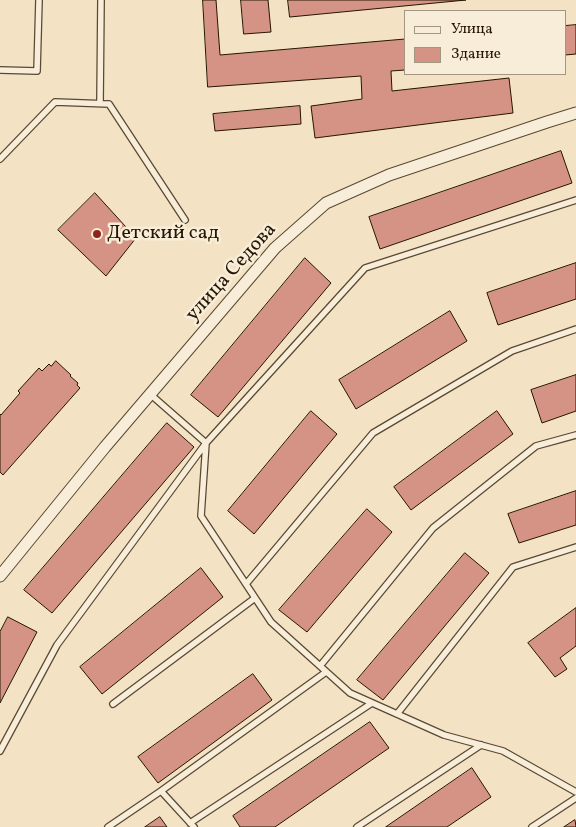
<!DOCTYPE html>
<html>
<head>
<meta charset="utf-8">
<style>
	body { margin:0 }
	#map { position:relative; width:576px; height:827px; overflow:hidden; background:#f3e3c4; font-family:Vollkorn,serif }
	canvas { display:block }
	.legend { position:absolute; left:404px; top:10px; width:162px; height:65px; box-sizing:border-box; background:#f7edd9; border:1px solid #a39783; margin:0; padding:6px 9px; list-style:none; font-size:15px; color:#261501 }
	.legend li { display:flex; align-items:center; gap:10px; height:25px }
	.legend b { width:25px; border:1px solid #a39783 }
</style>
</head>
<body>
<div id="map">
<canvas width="576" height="827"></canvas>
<ul class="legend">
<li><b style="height:6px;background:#f7edd9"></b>Улица</li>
<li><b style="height:14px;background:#d59385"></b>Здание</li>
</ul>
</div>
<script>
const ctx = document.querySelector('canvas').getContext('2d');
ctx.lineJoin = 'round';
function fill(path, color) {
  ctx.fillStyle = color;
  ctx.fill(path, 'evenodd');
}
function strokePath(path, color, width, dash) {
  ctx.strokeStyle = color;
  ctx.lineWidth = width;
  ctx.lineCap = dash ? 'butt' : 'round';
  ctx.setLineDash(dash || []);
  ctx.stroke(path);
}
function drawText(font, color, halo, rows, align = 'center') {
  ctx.font = font + ' Vollkorn,serif';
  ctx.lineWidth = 5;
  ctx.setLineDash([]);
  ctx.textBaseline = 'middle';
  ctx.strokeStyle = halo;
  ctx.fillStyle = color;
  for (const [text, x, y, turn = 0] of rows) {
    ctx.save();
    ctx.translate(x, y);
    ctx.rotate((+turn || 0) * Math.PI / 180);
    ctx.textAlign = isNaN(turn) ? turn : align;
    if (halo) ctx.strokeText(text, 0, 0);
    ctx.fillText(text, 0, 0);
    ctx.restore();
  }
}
const building = new Path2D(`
	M203,0h13l4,55 185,-16v31l-14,1 1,20 117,-13 4,35 -198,25 -4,-32 51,-7 -1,-23 -153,11z
	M241,0h27l3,32 -27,2z
	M288,0h178l-176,17z
	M576,25v29l-11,1v-29z
	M300,106l1,18 -86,7 -2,-17z
	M561,151l11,32 -192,66 -11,-32z
	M95,193l41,45 -30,38 -48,-46z
	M305,258l26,25 -113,134 -27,-22z
	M576,263v36l-78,26 -11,-32z
	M450,311l17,30 -111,68 -17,-29z
	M56,361l15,14 -1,1 8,7 -1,2 3,3 -77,87 -3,-3v-58l1,1 19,-22 -2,-2 21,-23 3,3 7,-7 2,2z
	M576,375v36l-34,12 -11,-33z
	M311,411l26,23 -83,100 -26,-23z
	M497,411l16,23 -102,76 -17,-23z
	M167,423l27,24 -142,166 -28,-23z
	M576,491v34l-57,18 -11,-29z
	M367,509l25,23 -85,100 -28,-22z
	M465,553l24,20 -106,127 -26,-20z
	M201,568l22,29 -121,97 -22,-27z
	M576,608v38l-16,12 7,11 -12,8 -27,-34z
	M8,617l29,15 -37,71v-71z
	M253,674l19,26 -114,83 -20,-26z
	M370,722l19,26 -114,79h-35l-7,-11z
	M472,768l19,29 -44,30h-61z
	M160,817l7,10h-22z
	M575,820l1,7h-12z`);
fill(building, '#d59385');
strokePath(building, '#261501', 1);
const lane = new Path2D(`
	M0,70l37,1 2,-71
	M100,103l1,-103
	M0,159l55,-57 54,2 76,116
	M150,394l56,49 -5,73 70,106 79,71 94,42 59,16 73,41
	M246,584l127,-151 139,-82 64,-22
	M320,666l113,-138 103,-82 40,-11
	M113,704l142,-106
	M397,714l116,-147 63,-20
	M0,751l57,-106 149,-202 159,-175 211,-68
	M161,791l165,-119
	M190,823l182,-120
	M108,827l53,-36 33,36
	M357,827l124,-82
	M532,827l44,-29`);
const street = new Path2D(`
	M0,576l105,-129 170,-199 51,-45 63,-28 158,-53 29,-9`);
strokePath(lane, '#594832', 8);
strokePath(street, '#594832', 13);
strokePath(lane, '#f7edd9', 5.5);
strokePath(street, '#f7edd9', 11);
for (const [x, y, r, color] of [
	[97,234,5,"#8f2418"]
]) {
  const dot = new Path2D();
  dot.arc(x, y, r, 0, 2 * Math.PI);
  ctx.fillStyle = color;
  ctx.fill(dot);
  strokePath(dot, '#f7edd9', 2);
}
drawText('20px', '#261501', '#f7edd9', [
	["Детский сад",107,234]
], 'left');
drawText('20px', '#261501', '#f7edd9', [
	["улица Седова",232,273,-48]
]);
</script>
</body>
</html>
